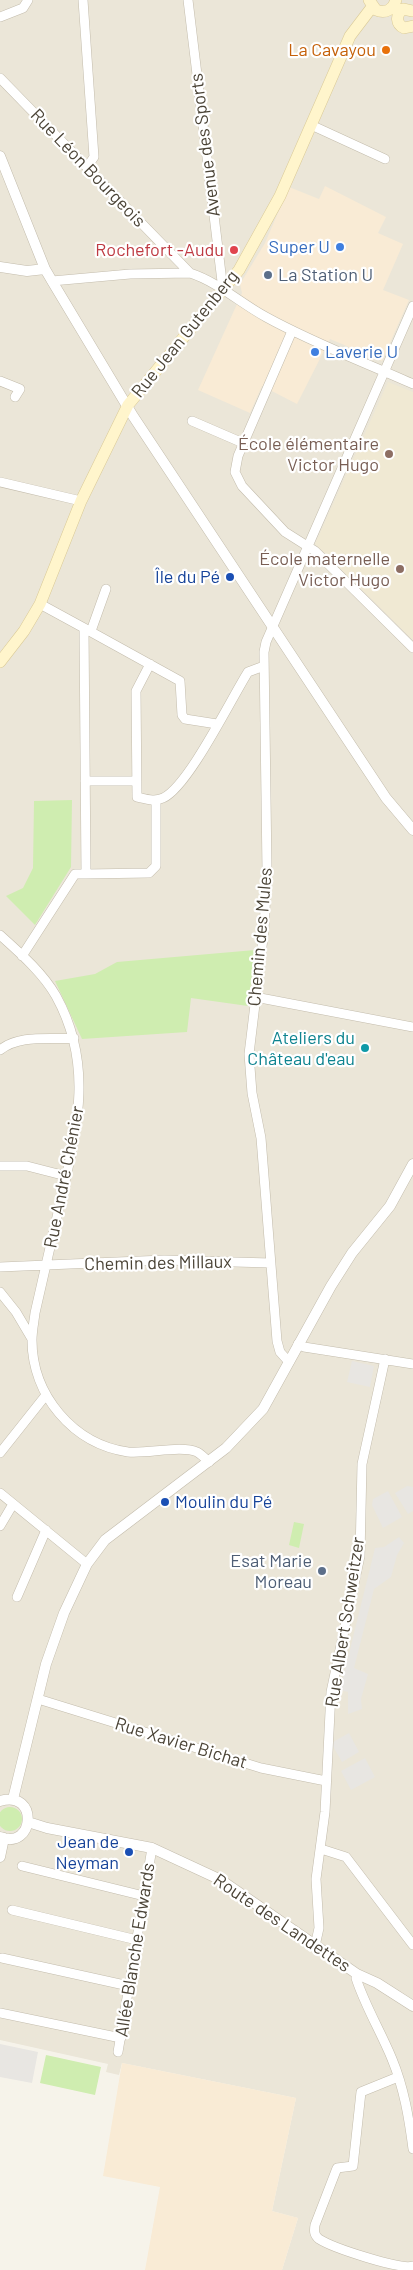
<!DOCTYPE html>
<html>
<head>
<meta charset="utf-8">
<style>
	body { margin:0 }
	canvas { display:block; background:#f6f3ea }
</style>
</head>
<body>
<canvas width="413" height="2270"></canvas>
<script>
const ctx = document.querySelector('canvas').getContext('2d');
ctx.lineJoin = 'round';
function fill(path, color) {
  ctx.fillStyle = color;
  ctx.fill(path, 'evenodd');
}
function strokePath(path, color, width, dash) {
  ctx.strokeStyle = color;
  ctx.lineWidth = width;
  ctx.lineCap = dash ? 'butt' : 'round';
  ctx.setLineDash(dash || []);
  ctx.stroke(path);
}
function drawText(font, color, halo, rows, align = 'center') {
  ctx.font = font + ' Barlow,sans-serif';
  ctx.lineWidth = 4.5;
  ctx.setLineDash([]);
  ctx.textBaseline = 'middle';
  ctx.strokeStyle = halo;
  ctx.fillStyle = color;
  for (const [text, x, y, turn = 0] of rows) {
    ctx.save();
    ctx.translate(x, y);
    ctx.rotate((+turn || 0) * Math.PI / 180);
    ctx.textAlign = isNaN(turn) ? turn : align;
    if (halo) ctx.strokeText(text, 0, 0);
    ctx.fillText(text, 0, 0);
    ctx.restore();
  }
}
fill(new Path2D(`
	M0,0h413v2270h-131l16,-52 -26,-7 24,-113 -174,-35 -3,12 -13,-3 2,-8 -108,-24z`), '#ebe6d8');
fill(new Path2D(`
	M325,186l61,31 -8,16 25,11 -20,46 26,10 -27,61 -52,-22 -33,65 -35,-18 -12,27 -52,-23 44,-97 -2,-9 25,-41 24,-56 30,12z
	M122,2063l174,35 -24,113 26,7 -16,52h-137l15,-83 -57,-11z`), '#f9ebd5');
fill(new Path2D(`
	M388,382l25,10v248l-98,-96z`), '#f0e9d3');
fill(new Path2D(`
	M72,800l-1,67 -36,58 -29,-29 17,-8 10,-20 1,-67z
	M255,950l-7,56 -57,-8 -4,34 -105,7 -27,-58 40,-7 22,-12z
	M294,1522l10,2 -5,24 -10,-3z
	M-2 1819a12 12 0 1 1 24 0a12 12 0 1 1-24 0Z
	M46,2055l55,12 -6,28 -55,-12z`), '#cfedb0');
fill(new Path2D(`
	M352,1361l22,5 -4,21 -23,-5z
	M407,1486l6,1v24l-5,3 -13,-21z
	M388,1491l14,26 -19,11 -11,-23 1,-6z
	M399,1537l5,6 -7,12 -6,22 -17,12 -20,79 14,6 -7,25 1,10 -14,5v-22l-8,-2 35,-142 9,-1z
	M349,1733l10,19 -17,10 -11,-19z
	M365,1758l10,19 -24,13 -10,-19z
	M0,2044l38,8 -6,31 -32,-6z`), '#e8e6e2');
const minor = new Path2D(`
	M83,0l11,157 -7,10
	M188,0l35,290
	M0,17l23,-9 5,-8
	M0,78l190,195c28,9 50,30 76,44 47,26 98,45 147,67
	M311,125l74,34
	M52,281l78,-7 60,-1
	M292,331l-54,125 -3,16 7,14 43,46 30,19 98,97
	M0,381l20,8 -5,8
	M192,421l51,22
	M0,482l81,19
	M40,604l44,24 2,246 63,-1 7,-7v-65
	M84,628l96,53 2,34 3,4 32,5
	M91,631l15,-42
	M150,664l-14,27 1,106c9,2 18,5 26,1 25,-11 68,-99 85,-126l16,-6
	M85,781h51
	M0,935c20,18 43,38 56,61 37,67 22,129 6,199 -9,39 -18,78 -27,118 -1,9 -3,18 -3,27 0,55 41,104 96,112 20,2 53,-7 69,0 4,2 8,6 12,10
	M22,956l53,-82h11
	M255,997l158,30
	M0,1050c20,-16 50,-10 74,-12
	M0,1166h27l39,10
	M0,1267l164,-7 106,3
	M0,1292l16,20 16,27
	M298,1344l6,3 109,17
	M289,1362l-9,-10 -3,-11 -16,-203 -9,-45 -3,-39 15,-124 3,-60 -3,-218 2,-10 147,-336
	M0,1453l46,-58
	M0,1493l87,71
	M0,1526l13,-22
	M17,1597l29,-67
	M38,1699l223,69 65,13
	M321,1849l25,8 67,88
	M22,1866l122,30
	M12,1910l125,30
	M315,1946l4,-18 -3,-49 9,-67 6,-120 29,-136 2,-92 23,-105
	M2,1958l127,28
	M357,1974l-1,4c9,28 25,54 36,81 12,29 17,59 21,90
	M0,2013l121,25
	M118,2052l34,-204
	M398,2077l-37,15 -8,74 -16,2 -22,57c-1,6 -1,10 4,14 14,9 81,31 94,27`);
const tertiary = new Path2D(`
	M0,156l45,113 7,12 81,135 253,382 27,32
	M0,267l27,4 18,-2
	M13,1799l33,-135 18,-51 23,-49 18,-24 121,-92 37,-39 68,-123 21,-33 38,-47 23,-42
	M0,1801c39,-12 35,50 0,36
	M28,1822l19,6 105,20 28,13 41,19 136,94 20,9 36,23
	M0,1857l4,-19`);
const secondary = new Path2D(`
	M369,0l7,10c9,4 17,0 20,-10
	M413,11l-10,-2c-8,6 -7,15 1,19l9,-2
	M0,662l24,-31 16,-27 41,-103 47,-96 111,-135 41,-74 70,-160 22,-29`);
strokePath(minor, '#c3bcac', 10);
strokePath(tertiary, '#c3bcac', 11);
strokePath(secondary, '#daca97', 12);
strokePath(minor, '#fff', 9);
strokePath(tertiary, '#fff', 10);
strokePath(secondary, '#fff5cc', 11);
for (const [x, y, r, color] of [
	[386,50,5,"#e8710a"],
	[340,247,5,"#3f7fe0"],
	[234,250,5,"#e0444e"],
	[268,275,5,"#5c6f8a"],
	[315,352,5,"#3f7fe0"],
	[389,454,5,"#8d6e63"],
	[400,569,5,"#8d6e63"],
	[230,577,5,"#1a4fb4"],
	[365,1048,5,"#0f9aa8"],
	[165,1502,5,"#1a4fb4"],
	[322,1571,5,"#5c6f8a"],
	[129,1852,5,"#1a4fb4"]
]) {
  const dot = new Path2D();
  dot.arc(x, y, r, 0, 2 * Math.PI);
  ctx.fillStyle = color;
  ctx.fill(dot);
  strokePath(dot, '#fff', 2);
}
drawText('18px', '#c56008', '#fff', [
	["La Cavayou",376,50]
], 'right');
drawText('18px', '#4b4437', '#fff', [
	["Avenue des Sports",205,145,-97],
	["Rue Léon Bourgeois",88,168,46],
	["Rue Jean Gutenberg",185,334,-51],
	["Chemin des Mules",260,937,-85],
	["Rue André Chénier",64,1177,-79],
	["Chemin des Millaux",158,1263,-1],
	["Rue Albert Schweitzer",345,1622,-81],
	["Rue Xavier Bichat",181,1743,17],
	["Route des Landettes",282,1923,34],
	["Allée Blanche Edwards",135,1950,-81]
]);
drawText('18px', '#366cbe', '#fff', [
	["Super U",330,247],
	["Laverie U",325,352,"left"]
], 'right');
drawText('18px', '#be3a42', '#fff', [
	["Rochefort -Audu",224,250]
], 'right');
drawText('18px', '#4e5e75', '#fff', [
	["La Station U",278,275],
	["Esat Marie",312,1561,"right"],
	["Moreau",312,1582,"right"]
], 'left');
drawText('18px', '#785e54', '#fff', [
	["École élémentaire",379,444],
	["Victor Hugo",379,465],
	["École maternelle",390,559],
	["Victor Hugo",390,580]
], 'right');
drawText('18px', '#164399', '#fff', [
	["Île du Pé",220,577],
	["Moulin du Pé",175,1502,"left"],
	["Jean de",119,1842],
	["Neyman",119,1863]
], 'right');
drawText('18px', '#0d838f', '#fff', [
	["Ateliers du",355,1038],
	["Château d'eau",355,1059]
], 'right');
</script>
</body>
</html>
